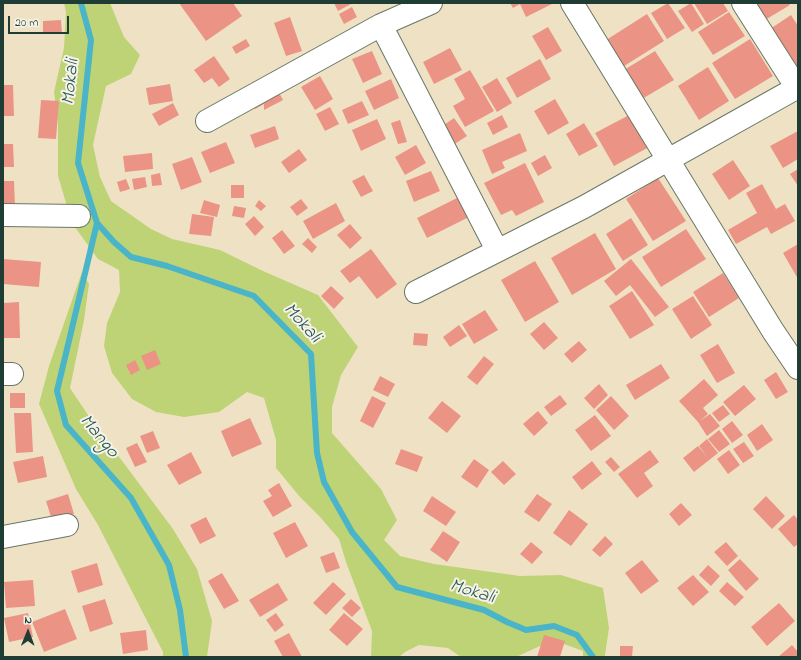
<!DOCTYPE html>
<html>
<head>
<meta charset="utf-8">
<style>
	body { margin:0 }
	#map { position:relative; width:801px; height:660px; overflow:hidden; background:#efe2c4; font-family:"Indie Flower",sans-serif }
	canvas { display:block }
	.frame { position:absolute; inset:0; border:4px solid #1f3d34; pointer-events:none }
	.north { position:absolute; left:8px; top:612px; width:40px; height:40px; -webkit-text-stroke:3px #f7f3e8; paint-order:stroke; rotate:1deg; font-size:11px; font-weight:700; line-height:16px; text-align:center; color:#1f3d34 }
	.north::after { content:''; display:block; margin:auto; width:14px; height:18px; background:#1f3d34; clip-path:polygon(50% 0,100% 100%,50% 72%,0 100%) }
	.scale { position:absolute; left:8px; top:16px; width:61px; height:18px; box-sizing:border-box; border:2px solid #1f3d34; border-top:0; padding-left:5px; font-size:12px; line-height:14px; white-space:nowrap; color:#1f3d34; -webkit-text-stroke:3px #f7f3e8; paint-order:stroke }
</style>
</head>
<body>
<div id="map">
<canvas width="801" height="660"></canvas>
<div class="frame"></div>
<div class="north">N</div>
<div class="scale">20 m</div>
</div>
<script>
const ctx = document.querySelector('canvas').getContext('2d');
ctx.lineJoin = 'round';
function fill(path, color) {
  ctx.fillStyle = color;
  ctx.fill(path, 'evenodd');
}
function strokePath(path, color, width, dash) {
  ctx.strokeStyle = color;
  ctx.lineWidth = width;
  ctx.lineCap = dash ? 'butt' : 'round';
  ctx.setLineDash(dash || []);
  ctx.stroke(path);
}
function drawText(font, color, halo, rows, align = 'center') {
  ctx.font = font + ' "Indie Flower",sans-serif';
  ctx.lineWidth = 4;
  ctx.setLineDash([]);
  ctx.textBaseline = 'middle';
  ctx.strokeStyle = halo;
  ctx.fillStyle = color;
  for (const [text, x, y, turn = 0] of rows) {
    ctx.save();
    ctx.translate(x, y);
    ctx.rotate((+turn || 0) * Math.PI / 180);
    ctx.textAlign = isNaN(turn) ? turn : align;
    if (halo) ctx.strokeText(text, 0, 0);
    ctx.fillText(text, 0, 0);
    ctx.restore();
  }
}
fill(new Path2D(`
	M64,3h46l14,34 16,18 -9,19 -25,12 -13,59 7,32 11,24 40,28 21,10 48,11 43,21 55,24 40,52 -17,28 -9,32v26l49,56 16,31 -13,20 16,16 34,8 86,12 41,-1 42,13 6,40 -4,27v2h-22v-6l-30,-11 -37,17h-55l-13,-9 -29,-3 -14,7 -6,5h-28l1,-26 -26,-69 -7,-23 -19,-22 -20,-20 -24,-29v-28l-12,-42 -17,-6 -28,20 -35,5 -28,-5 -24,-13 -20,-26 -8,-27 3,-23 13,-31 -1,-22 -21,-11 -26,-36 -14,-47v-53l-4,-31 10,-44 2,-36z
	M82,272l7,12 -5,36 -14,68 20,30 83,111 24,40 15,52 -5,36h-44v-5l-65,-127 -22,-36 -37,-85 10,-38z`), '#bed376');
strokePath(new Path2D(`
	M81,3l10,37 -13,123 19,60 17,19 17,15 36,9 87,30 57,58 6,99 7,29 28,50 45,55 87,23 23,12 19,8 28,-4 23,9 16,22
	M97,223l-40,168 9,34 65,73 38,67 11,45 6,47`), '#4ab4c8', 6);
fill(new Path2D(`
	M179,3h54l9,13 -36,25z
	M334,3h19l-15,8z
	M510,3h44l-28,14 -6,-13 -7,4z
	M668,3l17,25 -18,11 -16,-26z
	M691,3l13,21 -12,8 -14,-21z
	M694,3h29l5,8 -21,13z
	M754,3h34l2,2 -25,15z
	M352,7l5,10 -13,7 -5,-10z
	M729,12l16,24 -32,19 -15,-23z
	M647,14l17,27 -43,27 -18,-26z
	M791,15l7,11v40l-3,1 -25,-38z
	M290,17l12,34 -16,5 -12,-33z
	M61,20l1,14h-19v-13z
	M548,27l14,24 -16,9 -14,-24z
	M246,39l4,7 -14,8 -4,-7z
	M750,39l23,37 -38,23 -23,-36z
	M450,48l12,22 -28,14 -11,-22z
	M372,51l10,23 -19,9 -11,-24z
	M655,51l19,29 -32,19 -18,-29z
	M214,56l16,23 -11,8 -7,-9 -8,5 -10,-13z
	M540,59l11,20 -34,19 -11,-20z
	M708,67l21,34 -30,19 -21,-34z
	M470,70l24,41 -29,16 -12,-21 12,-7 -11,-20z
	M320,76l13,23 -18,11 -14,-23z
	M497,78l15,25 -15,9 -15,-25z
	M391,79l8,19 -25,12 -9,-19z
	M170,84l3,17 -24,4 -3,-17z
	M3,85h10l1,31h-11z
	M276,87l7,13 -19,10v-6l-9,5 -5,-9z
	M555,99l14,24 -21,12 -14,-24z
	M41,100l18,1 -3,38 -18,-1z
	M362,101l7,14 -21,9 -6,-14z
	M173,103l6,12 -20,11 -7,-12z
	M330,107l9,17 -14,7 -9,-17z
	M633,113l18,33 -37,20 -19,-33z
	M502,115l6,12 -15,8 -6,-12z
	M454,118l13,18 -14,9 -12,-18z
	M377,119l9,20 -25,12 -9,-21z
	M400,120l7,22 -9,2 -7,-21z
	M584,123l14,23 -19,10 -13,-22z
	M275,126l4,13 -24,9 -5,-13z
	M798,131v28l-15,9 -13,-22z
	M520,133l7,18 -25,11 3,6 -13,6 -10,-24z
	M226,142l9,21 -25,10 -9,-21z
	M3,144h10l1,23h-11z
	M416,145l10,18 -21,12 -10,-18z
	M299,149l8,11 -18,13 -8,-11z
	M152,153l1,16 -28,3 -2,-16z
	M545,155l7,13 -14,8 -7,-13z
	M192,157l10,25 -21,8 -9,-26z
	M733,160l17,26 -21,14 -17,-26z
	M525,163l19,39 -28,14 -4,-6 -11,5 -17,-32z
	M798,169v17l-8,-12z
	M431,171l9,20 -26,11 -8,-21z
	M160,173l2,12 -10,1 -1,-11z
	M364,175l9,16 -12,6 -9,-16z
	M145,177l2,10 -13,3 -2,-11z
	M658,178l28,43 -33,20 -27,-42z
	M126,179l4,10 -10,3 -3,-10z
	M3,181h11l1,26h-12z
	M762,184l14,25 9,-5 10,17 -24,13 -4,-7 -31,17 -8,-14 29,-17 -11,-20z
	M231,185h13v13h-13z
	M461,196l10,20 -44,22 -10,-20z
	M301,199l7,9 -11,8 -7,-9z
	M204,200l16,5 -3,12 -17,-4z
	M259,200l7,6 -5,5 -6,-5z
	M336,203l9,18 -32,18 -10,-18z
	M234,206l12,2 -2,10 -12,-2z
	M192,214l22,3 -3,19 -22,-2z
	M254,216l10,11 -9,9 -10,-12z
	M631,218l17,27 -25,16 -17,-27z
	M350,224l12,14 -12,11 -13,-14z
	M686,229l20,30 -45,28 -19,-30z
	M282,230l13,16 -11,8 -12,-16z
	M595,233l21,36 -44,26 -21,-37z
	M308,238l9,9 -5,6 -10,-9z
	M798,244v35l-15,-26z
	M371,249l26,35 -20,15 -18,-23 -9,7 -10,-12z
	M3,259l38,3 -2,25 -36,-3z
	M631,259l38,48 -14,10 -25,-32 -14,11 -12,-15z
	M535,261l24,41 -34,20 -24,-42z
	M723,273l16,25 -30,19 -16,-25z
	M331,286l13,12 -10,11 -13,-13z
	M632,291l22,34 -24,14 -21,-33z
	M693,296l19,29 -21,14 -19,-30z
	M19,302l1,36h-17v-35z
	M485,310l13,20 -24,14 -12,-20z
	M544,322l14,16 -14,12 -14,-16z
	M459,325l8,11 -17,11 -7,-10z
	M414,333l14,1 -1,12 -14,-1z
	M579,341l8,9 -15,13 -8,-9z
	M718,344l17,29 -18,10 -17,-28z
	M155,350l6,14 -14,6 -6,-14z
	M484,356l10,8 -17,21 -10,-8z
	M135,360l5,10 -9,5 -5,-10z
	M661,364l9,14 -35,22 -9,-15z
	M776,372l12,20 -12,7 -12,-19z
	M380,376l15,8 -7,13 -15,-7z
	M704,379l14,16 -15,13 5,6 -8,7 10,-7 10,12 -13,10 -9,-14 -19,-21z
	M599,384l9,11 -14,14 -10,-11z
	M744,385l12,14 -21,17 -12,-14z
	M10,393h15v15h-15z
	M560,395l7,9 -16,12 -7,-9z
	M372,396l14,7 -13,25 -13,-7z
	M611,396l18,20 -15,14 -18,-20z
	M442,401l19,15 -14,17 -19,-15z
	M723,405l7,9 -11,8 -7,-9z
	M538,411l10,12 -14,13 -11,-12z
	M14,413h17l2,39 -17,1z
	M595,415l16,21 -20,15 -16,-21z
	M250,418l12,26 -30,13 -11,-26z
	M732,421l11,14 -11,8 -10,-14z
	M762,424l11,16 -16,11 -10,-16z
	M719,430l11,14 -11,8 -11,-13z
	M153,431l7,17 -13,5 -7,-17z
	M707,439l11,14 -24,19 -11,-14 15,-12 9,11 -8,-11z
	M744,442l10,14 -11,7 -10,-14z
	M137,443l10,19 -12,5 -9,-19z
	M401,449l22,8 -6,15 -22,-8z
	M650,450l9,12 -15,11 9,13 -16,12 -19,-24z
	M729,450l11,15 -12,9 -11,-15z
	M191,452l11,21 -23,12 -12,-20z
	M43,456l4,21 -29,6 -5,-21z
	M611,457l9,10 -6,5 -9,-10z
	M474,459l15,11 -12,18 -16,-11z
	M503,461l13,13 -12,11 -13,-13z
	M592,461l10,13 -20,16 -10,-13z
	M279,483l13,23 -19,11 -10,-16 9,-5 -4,-6z
	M68,494l6,20 -22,6 -6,-19z
	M537,494l15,10 -13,18 -15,-10z
	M432,496l24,16 -10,14 -23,-15z
	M766,496l19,20 -13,13 -19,-20z
	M681,503l11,12 -13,11 -10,-12z
	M569,510l19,14 -17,22 -18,-13z
	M794,515l4,5v24l-4,3 -16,-18z
	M206,517l10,19 -16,8 -10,-19z
	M295,522l13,24 -22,12 -13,-25z
	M443,531l17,11 -13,20 -17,-12z
	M605,536l8,8 -13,13 -8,-7z
	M531,542l12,10 -11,12 -12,-10z
	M726,542l12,14 -11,10 -13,-14z
	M334,552l6,16 -14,5 -6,-16z
	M740,559l19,20 -13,12 -18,-21z
	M642,560l17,21 -18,13 -16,-21z
	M97,563l6,22 -25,8 -7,-22z
	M708,565l12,11 -9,10 -12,-11z
	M222,573l17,28 -15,8 -16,-28z
	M693,575l16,17 -16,14 -16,-18z
	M33,580l2,26 -29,2 -2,-26z
	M333,582l13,12 -20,21 -13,-12z
	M727,582l17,15 -9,9 -16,-15z
	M278,583l10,17 -28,17 -11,-17z
	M105,599l8,25 -23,8 -8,-26z
	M351,599l10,9 -9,9 -10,-9z
	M779,603l16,18 -28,25 -16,-19z
	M65,609l12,30 -33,13 -12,-30z
	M28,613l5,24 -24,5 -5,-24z
	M276,613l8,12 -9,7 -9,-12z
	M344,613l19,16 -16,17 -18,-16z
	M146,630l2,20 -25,4 -3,-21z
	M289,633l13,24h-19l-9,-16z
	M544,635l21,6 -5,16h-23z
	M792,645l6,7v5h-20z
	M620,646h13l-1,11h-12z`), '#eb9485');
const street = new Path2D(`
	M572,3l201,328 25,37
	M743,3l54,85
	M381,25l116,225
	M207,121l174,-96 50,-22
	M3,215l76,1
	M416,292l168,-85 214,-120
	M3,374h9
	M3,537l64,-12`);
strokePath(street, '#687766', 24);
strokePath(street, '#fff', 22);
drawText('italic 19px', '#2a5b59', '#f7f3e8', [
	["Mokali",72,82,-84],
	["Mokali",301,324,48],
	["Mango",98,437,50],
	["Mokali",472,593,17]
]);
</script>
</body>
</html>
